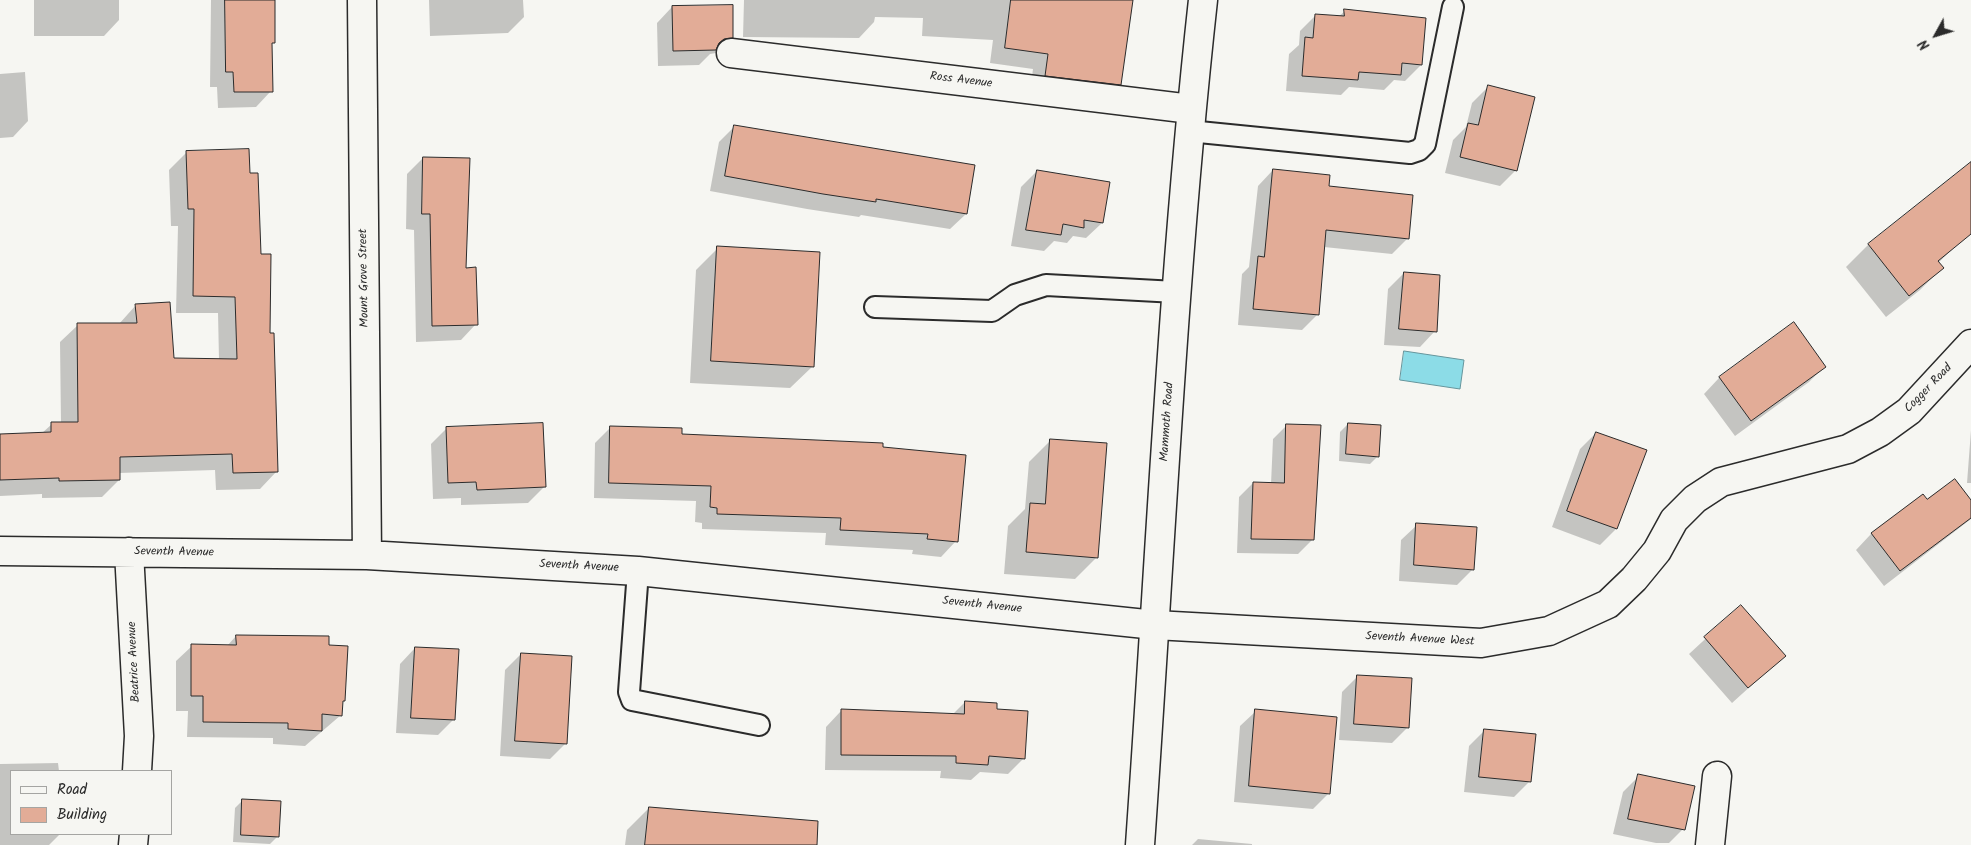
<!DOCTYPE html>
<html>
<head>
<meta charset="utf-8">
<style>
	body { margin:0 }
	#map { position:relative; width:1971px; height:845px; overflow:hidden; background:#f6f6f2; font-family:Kalam,sans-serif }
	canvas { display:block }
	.legend { position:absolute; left:10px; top:770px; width:162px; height:65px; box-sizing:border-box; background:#f6f6f2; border:1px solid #a5a5a2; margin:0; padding:6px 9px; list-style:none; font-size:15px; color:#2b2b2b }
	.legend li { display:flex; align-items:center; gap:10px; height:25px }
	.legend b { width:25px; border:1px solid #a5a5a2 }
	.north { position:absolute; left:1911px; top:10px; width:50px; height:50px; -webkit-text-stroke:4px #f6f6f2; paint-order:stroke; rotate:231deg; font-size:14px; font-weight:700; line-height:20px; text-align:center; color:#2b2b2b }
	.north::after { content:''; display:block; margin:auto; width:18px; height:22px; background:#2b2b2b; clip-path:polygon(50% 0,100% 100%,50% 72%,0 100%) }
</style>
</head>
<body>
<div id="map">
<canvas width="1971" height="845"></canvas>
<ul class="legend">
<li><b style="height:6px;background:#f6f6f2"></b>Road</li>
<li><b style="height:14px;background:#e2ac97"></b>Building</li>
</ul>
<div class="north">N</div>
</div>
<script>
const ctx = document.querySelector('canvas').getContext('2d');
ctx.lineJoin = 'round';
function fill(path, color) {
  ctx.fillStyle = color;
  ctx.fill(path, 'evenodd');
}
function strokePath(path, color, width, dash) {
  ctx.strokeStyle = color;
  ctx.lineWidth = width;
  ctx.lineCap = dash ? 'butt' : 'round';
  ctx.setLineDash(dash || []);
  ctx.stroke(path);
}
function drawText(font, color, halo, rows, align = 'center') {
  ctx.font = font + ' Kalam,sans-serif';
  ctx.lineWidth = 4;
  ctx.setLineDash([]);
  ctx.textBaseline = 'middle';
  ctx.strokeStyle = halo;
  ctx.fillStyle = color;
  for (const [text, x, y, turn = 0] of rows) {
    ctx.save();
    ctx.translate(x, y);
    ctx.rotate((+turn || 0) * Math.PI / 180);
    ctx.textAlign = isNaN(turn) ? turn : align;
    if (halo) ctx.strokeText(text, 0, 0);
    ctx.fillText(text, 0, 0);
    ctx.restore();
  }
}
const water = new Path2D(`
	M1404,351l60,9 -4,29 -60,-9z`);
fill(water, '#8cdce7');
strokePath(water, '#65959c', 1);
fill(new Path2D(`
	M34,0h85v20l-15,16h-70z
	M211,0h62l-2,91 -15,16 -38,1 -1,-21h-7z
	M429,0h94l1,17 -16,16 -78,3z
	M744,0h388l-12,84 -16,16 -74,-9 3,-22 -43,-6 3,-23 -71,-4 1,-18 -48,-1 -1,5 -15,16 -116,-1z
	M672,7l60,30 -16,16 -6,1 -11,11 -41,1 -1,-43z
	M1345,11l76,54 -16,16 -11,-1 -10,10 -35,-3 -8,8 -55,-4 3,-37 10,-9 1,-14 16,-16 22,2z
	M25,72l3,49 -15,16 -13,1v-64z
	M1488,87l27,84 -15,15 -55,-13 8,-33 13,-13 6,-24z
	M735,126l231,88 -16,15 -89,-14 -2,2 -52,-8 -97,-18 9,-49z
	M187,152l62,22 19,160 9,137 -17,18 -44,1 -1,-20 -96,3v7l-17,17 -60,1v-4l-42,2v-60l41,-2 11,-10h9l-1,-82 18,-17 41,-1 17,-19 37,54 46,1 -1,-47h-42l2,-87h-7l-2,-56z
	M423,158l42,111 11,55 -15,16 -45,2 -2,-112 -8,-1 1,-55z
	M1971,164v63l-8,12 -25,24 4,5 -22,22 -34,27 -40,-50 22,-22z
	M1273,170l54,17 81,51 -16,16 -68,-7 -6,67 -16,16 -64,-5 4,-51 7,-7 9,-81z
	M1037,171l65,52 -16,15 -13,-2 -6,7 -13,-2 -10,10 -33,-5 10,-59z
	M718,248l95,118 -23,22 -100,-5 6,-113z
	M1404,273l31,58 -15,16 -36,-2 4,-56z
	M1793,324l32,42 -16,16 -74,54 -31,-42 15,-16z
	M1348,424l30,32 -8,8 -31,-3 1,-29z
	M1287,425l25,115 -14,14 -61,-1 2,-56 14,-14 18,1 2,-45z
	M611,427l70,8 200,13 75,93 -15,16 -29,-3 1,-4 -88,-5 1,-12 -124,-4v-6l-7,-1 1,-21 -102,-3 1,-55z
	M447,428l97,59 -16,16 -67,2v-7l-28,1 -2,-55z
	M1971,430v53h-4z
	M1596,433l49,18 -29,78 -16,16 -48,-18 28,-78z
	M1051,440l46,117 -22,22 -71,-5 4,-48 17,-17 4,-47z
	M1923,495l4,6 44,2v16l-87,67 -28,-36 15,-16z
	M1417,525l56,44 -16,16 -58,-4 2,-41z
	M1741,606l43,50 -52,47 -43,-49z
	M236,636l92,10 16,54 -2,3 -1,12 -36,31 -32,-2v-6l-86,-1 1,-26h-12v-50l16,-15h35z
	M415,648l39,71 -16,16 -42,-2 4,-69z
	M521,654l45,89 -16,16 -50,-3 5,-86z
	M1358,676l50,51 -16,16 -53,-3 3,-48z
	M965,702l31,8 28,48 -16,16 -28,-2 -9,8 -31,-2 1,-7 -116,-1 1,-43 15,-16 112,3z
	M1256,711l73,82 -16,16 -79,-7 6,-76z
	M1485,730l45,51 -16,16 -50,-5 5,-46z
	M58,763l1,8h-48v63h49l-11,11h-49v-81z
	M1639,776l46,51 -16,16h-13l-43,-9 10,-42z
	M243,800l35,36 -8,8 -37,-2 2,-34z
	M649,808l115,37h-139l2,-15z
	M1198,839l54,5v1h-60z`), '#0003');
const building = new Path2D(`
	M225,0h50v43h-3l1,49h-39l-1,-20h-7z
	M1011,0h122l-12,85 -76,-9 3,-22 -43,-6z
	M733,5v33l-9,1 -5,4 -3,7 -43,1 -1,-45z
	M1344,9l82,9 -4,47 -20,-2 -1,12 -42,-3 -1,8 -56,-4 3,-39 8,1 2,-24 29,2z
	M1488,85l47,12 -18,74 -57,-14 8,-34 10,2z
	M734,125l241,40 -8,49 -91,-15v3l-53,-8 -98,-18z
	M249,149l1,24h8l3,81h10l-1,79h4l4,139 -45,1 -1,-19 -112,3v23l-61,1v-3l-59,2v-46l51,-2v-10h27l-1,-99h60l-2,-19 35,-2 4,56 63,1 -2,-62 -42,-1 1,-87h-6l-2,-58z
	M423,157l47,1 -4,110 10,-1 2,58 -46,1 -2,-112h-8z
	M1971,162v72l-33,27 6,7 -35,28 -41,-52z
	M1273,169l57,6 -1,11 84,9 -4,44 -83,-9 -7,85 -66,-6 5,-53 6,1z
	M1037,170l73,12 -7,41 -19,-3v8l-21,-4 -2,11 -35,-5z
	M717,246l103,6 -6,115 -103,-6z
	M1404,272l36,3 -3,57 -38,-3z
	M1794,322l32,45 -75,54 -32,-44z
	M543,423l3,64 -69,3 -1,-8 -28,1 -2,-56z
	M1348,423l33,2 -2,32 -33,-3z
	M1286,424l35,1 -7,115 -63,-1 2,-57 31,1z
	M610,426l72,2v6l201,9v4l83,8 -8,87 -31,-3 1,-5 -88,-4 1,-12 -124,-4v-6l-7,-1 1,-21 -102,-3z
	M1596,432l51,18 -30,79 -50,-18z
	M1050,439l57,4 -9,115 -72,-6 4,-49 15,1z
	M1955,479l16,21v18l-71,53 -29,-38 52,-39 4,5z
	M1416,523l61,4 -3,43 -60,-5z
	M1741,605l45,51 -38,32 -44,-51z
	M236,635l93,1v9l19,1 -3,55h-2l-1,15 -20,-2v17l-34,-2v-6l-85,-1v-26h-12v-52l45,1z
	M415,647l44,2 -4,71 -44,-2z
	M521,653l51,3 -5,88 -52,-3z
	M1357,675l55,3 -3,50 -55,-4z
	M965,701l32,2v6l31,2 -3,48 -36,-3 -1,9 -32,-2v-7l-115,-1v-46l123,5z
	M1255,709l82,8 -7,77 -81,-8z
	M1484,729l52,5 -5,48 -52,-5z
	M1638,774l57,12 -10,44 -57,-11z
	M242,799l39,2 -2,36 -38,-2z
	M649,807l169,14 -1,24h-172z`);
fill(building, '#e2ac97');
strokePath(building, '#2b2b2b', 1);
const lane = new Path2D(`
	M1189,131l221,22 9,-3 6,-6 28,-137
	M875,307l117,4 23,-16 31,-10 130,7
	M638,571l-9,121 3,8 127,25`);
const street = new Path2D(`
	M362,0l5,555
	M731,53l460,56
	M0,551l367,4 271,16 517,54 326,18 68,-12 59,-27 26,-25 23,-28 17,-31 21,-21 26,-17 127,-33 32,-17 29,-21 62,-67
	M129,552l10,184 -2,35
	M133,845l1,-11
	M1710,845l7,-69`);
const secondary = new Path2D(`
	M1140,845c20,-282 32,-564 63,-845`);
strokePath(lane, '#2b2b2b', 24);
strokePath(street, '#2b2b2b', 31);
strokePath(secondary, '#2b2b2b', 31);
strokePath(lane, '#f6f6f2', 20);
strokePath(street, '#f6f6f2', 28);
strokePath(secondary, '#f6f6f2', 28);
drawText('12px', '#2b2b2b', '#f6f6f2', [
	["Ross Avenue",961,81,7],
	["Mount Grove Street",365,278,-91],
	["Cogger Road",1929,389,-46],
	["Mammoth Road",1168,422,-86],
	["Seventh Avenue",174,553,1],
	["Seventh Avenue",579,567,3],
	["Seventh Avenue",982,606,6],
	["Seventh Avenue West",1420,640,3],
	["Beatrice Avenue",135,662,-93]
]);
</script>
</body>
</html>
